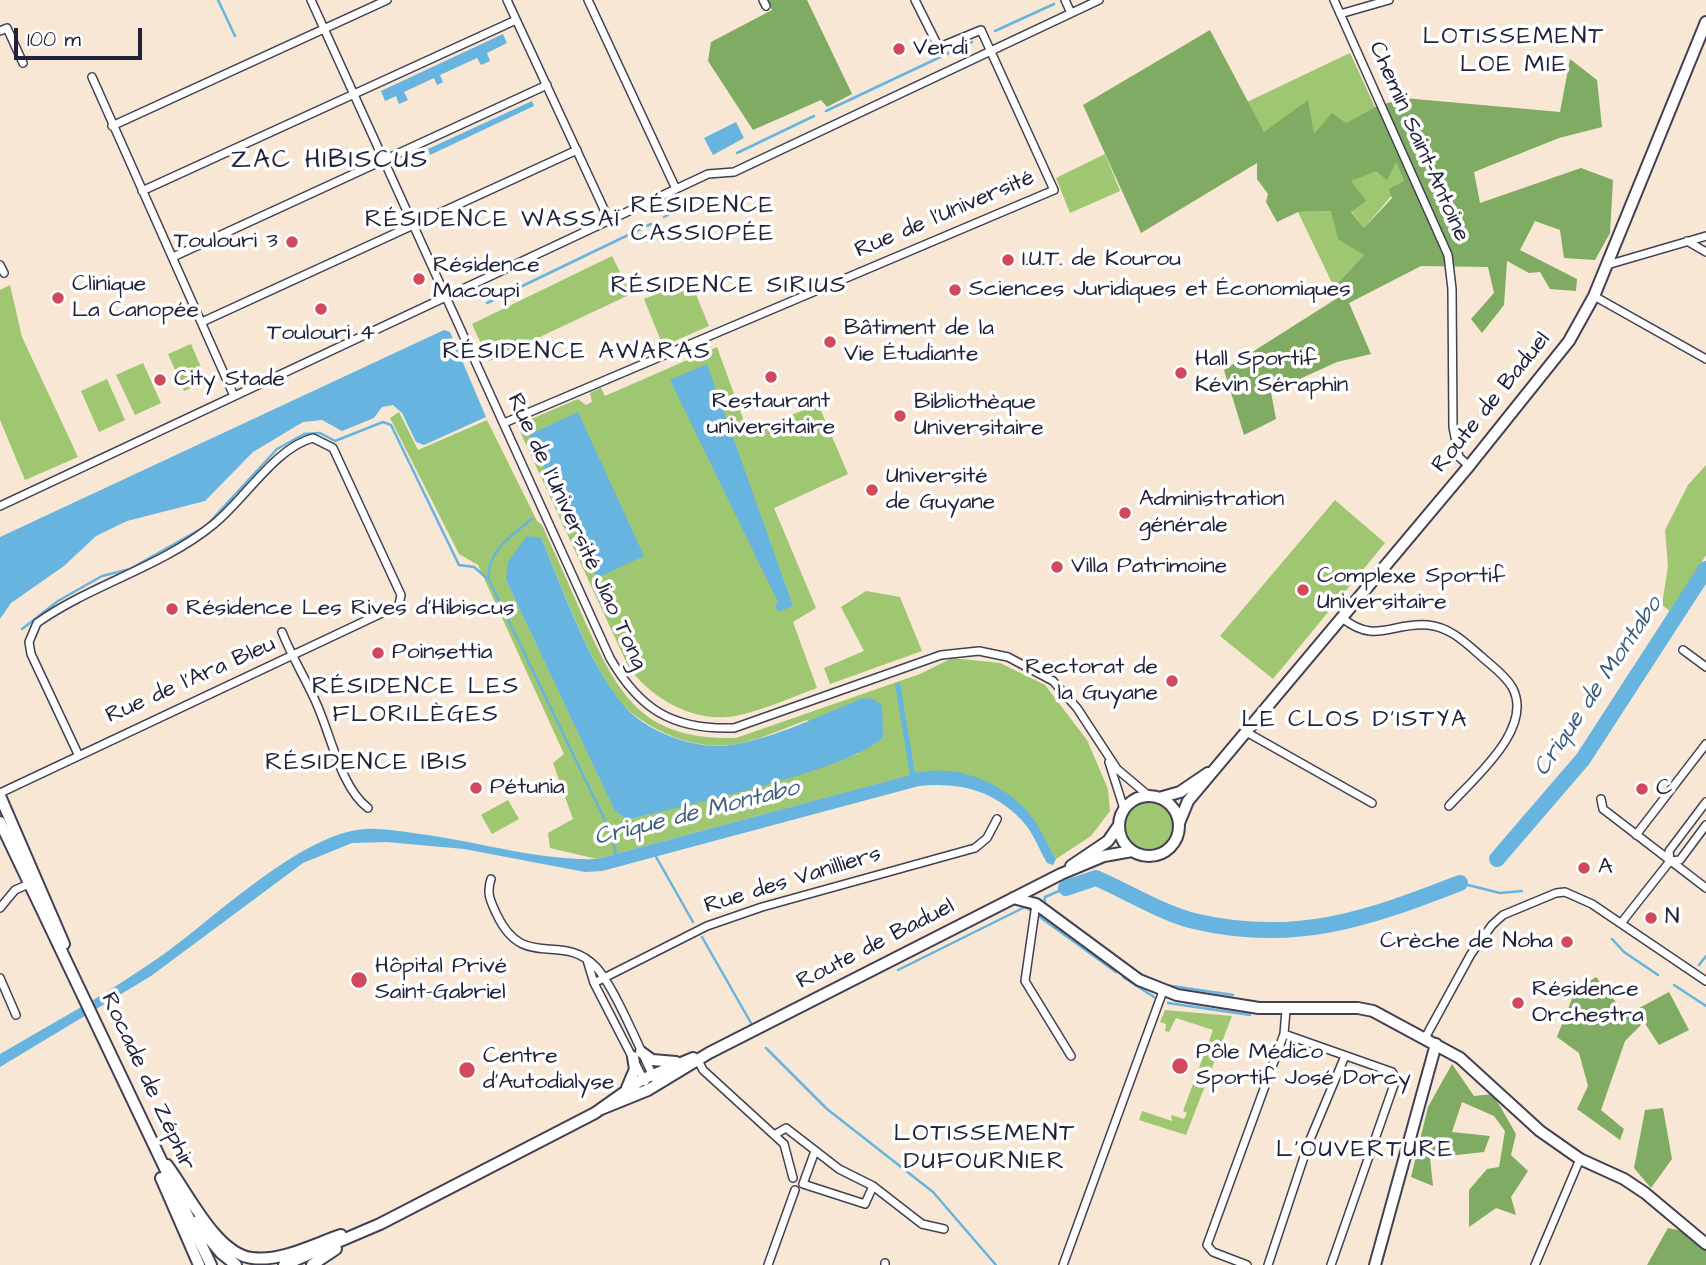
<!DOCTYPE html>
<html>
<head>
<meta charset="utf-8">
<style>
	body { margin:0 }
	#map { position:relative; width:1706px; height:1265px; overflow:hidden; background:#f7e7d4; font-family:"Architects Daughter",sans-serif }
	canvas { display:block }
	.scale { position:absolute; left:14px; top:28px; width:128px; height:32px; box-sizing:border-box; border:4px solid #22223b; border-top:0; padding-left:9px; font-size:21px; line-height:24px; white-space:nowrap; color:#22223b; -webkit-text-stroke:5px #fff; paint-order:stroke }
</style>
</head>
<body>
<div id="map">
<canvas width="1706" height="1265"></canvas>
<div class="scale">100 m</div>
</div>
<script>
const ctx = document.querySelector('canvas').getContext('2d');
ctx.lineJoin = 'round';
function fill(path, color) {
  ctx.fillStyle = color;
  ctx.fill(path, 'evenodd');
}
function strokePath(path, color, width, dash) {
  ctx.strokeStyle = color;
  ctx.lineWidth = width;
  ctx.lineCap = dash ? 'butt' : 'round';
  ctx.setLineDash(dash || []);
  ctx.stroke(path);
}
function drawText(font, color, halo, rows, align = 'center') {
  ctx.font = font + ' "Architects Daughter",sans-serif';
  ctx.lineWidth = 7;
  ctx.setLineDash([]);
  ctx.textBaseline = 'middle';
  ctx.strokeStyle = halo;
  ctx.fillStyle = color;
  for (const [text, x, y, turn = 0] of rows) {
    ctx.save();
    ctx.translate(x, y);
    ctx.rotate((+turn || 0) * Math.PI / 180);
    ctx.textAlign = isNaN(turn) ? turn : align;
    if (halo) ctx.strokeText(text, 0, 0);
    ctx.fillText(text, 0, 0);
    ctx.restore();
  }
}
fill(new Path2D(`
	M1350,53l25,54 -29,16 -33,12 -49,-3 -17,-30z
	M1105,154l15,37 -50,22 -14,-35z
	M1396,161l8,20 -40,47 -13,-17v-30z
	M1332,211l32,44 -30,32 -36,-75z
	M612,256l19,38 -142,67 -17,-37z
	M690,280l19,46 -46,20 -19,-47z
	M10,285l12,52 56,120 -53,23 -25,-60v-130z
	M191,344l16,37 -23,10 -16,-37z
	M717,347l29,80 8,-4 4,6 60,-25 30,70 -74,34 42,100 -23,14 24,66c-25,9 -51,21 -77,27 -43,10 -88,-15 -112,-49l-111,-241 61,-26 8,6 6,-3 -2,-9 11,-5 4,8z
	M143,363l18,40 -26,12 -19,-40z
	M107,379l18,41 -26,12 -18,-41z
	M399,412l19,38 69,-30 50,101 5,4c15,33 30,66 44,99 35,75 58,116 150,114l184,-64 32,-16 48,5 45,22 42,55 21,49 2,22 -19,25 -35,23 -28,-47 -26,-21 -76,-20 -329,88 -47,-11 -2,-15 25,-14 -20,-56 11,-9 -86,-189 -19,-11 -69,-136zM541,538c18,41 56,145 86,171 28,24 67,40 103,36 26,-3 52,-16 77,-25l53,33 -44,16 -188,51 -13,-10 -109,-230z
	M1706,465v90l-35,57 -9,-7 6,-39 -3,-36 23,-45z
	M1335,500l50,43 -112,136 -53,-43z
	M866,591l34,6 22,54 -92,33 -6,-16 40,-17 -23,-44z
	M508,800l11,19 -27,15 -11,-19z
	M1125 825a24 24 0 1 1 48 0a24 24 0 1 1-48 0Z
	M1165,1010l67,6 -46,119 -47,-15 3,-9 30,10 -1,-6 13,4 3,-6 -4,-2 30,-81 -37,-12 -7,14 -4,-1 1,-7 -6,-2z`), '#9fc670');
fill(new Path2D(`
	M768,0h39l45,94 -25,13 -6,-7 -68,30 -45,-69 3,-19 61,-32z
	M1210,30l54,102 44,-32 6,34 18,-21 14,10 29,-16 29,-9 156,14 10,-53 27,21 5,47 -43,11 -85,34 6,31 101,-35 32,12 -3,53 -15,27 -31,-2 -4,-28 -25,-9 -15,29 57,29 -1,12 -26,-2 -10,-17 -11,1 -22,-12 -3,44 -22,28 -11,-14 23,-26 -6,-26 -67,-1 -72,37 22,51 -34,8 -66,30 5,27 -32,16 -20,-65 115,-73 -5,-10 30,-32 -26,-16 -7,-28 -33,1 -21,10 -11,-20 2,-8 -11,-15v-16l-116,70 -58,-128zM1396,162l8,19 -15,8 3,9 -28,30 -13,-16 15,-11 -15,-20 25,-10 11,9z
	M1596,977l30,38 43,-23 20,38 -30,15 -15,-23 -19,19 -24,69 23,19 -4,11 -43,-31 11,-23 -9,-33 -22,-16 18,-46z
	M1452,1064l22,32 19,-2 23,40 -5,21 17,16 -17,26 5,18 -20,-7 -27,19v-37l18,-21 12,-2 6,-36 -11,-15 -32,-14 -10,30 38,4 -6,16 -54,6 3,28 -22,-9 17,-70z
	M1663,1108l9,51 -21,29 -17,-20 11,-58z
	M1668,1228l38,8v29h-59z`), '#7fab62');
fill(new Path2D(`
	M503,34l4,9 -20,10 3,8 -9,4 -4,-7 -37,17 3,7 -6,3 -3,-7 -30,14 4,8 -9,4 -3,-8 -11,5 -4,-10z
	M532,101l2,5 -104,49 -2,-6z
	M736,122l8,16 -31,17 -9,-17z
	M444,330l6,2 36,85 -62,28 -8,-3 -14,-29 -9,-8 -11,2 -8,11 -32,13 -20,-11 -19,2 -50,30 -48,49 -78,20 -31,15 -32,30 -53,37 -11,16v-82z
	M707,364l86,242 -15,6 -3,-7 3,-3 -108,-222z
	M578,412l66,144 -47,22 -22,-49 -1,-18 -9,-16 -11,-7 -25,-53z
	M527,536l14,2c22,51 48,127 83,168 24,27 72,44 107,39 45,-7 90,-30 132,-47l10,1 9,6 1,32c-30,33 -204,69 -255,83l-13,-9 -109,-231 2,-18z
	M900,683l15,90c41,-9 84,7 113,39 11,13 19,32 28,47l-3,6 -6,-2c-7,-12 -13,-28 -22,-39 -29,-33 -64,-42 -106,-38l-317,85 -17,1 -121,-23 -78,-7 -34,1 -49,20 -152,113 -151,91v-13c55,-32 112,-63 164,-100 52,-37 136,-120 201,-125 16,-1 33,2 48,4 60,7 125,28 184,26l313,-84 -15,-91z`), '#67b4e0');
strokePath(new Path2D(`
	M218,0l17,36
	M995,31l59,-27
	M826,111l146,-69
	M737,153l77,-37
	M664,217l30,-15
	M487,303l164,-79
	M532,519c-19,15 -47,34 -43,61l124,257 3,20
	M22,629l36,-28 44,-25 28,-7 76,-43 71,-77 27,-15 16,-1 15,8 48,-19 8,3 68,140 15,2 15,13
	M655,855l38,67
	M1460,883l40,10 22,-2
	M1044,906l1,-9 21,-9
	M1037,915l79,57
	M702,937l49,86
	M1612,939l12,13 34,23
	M1699,965l7,-9
	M898,970l127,-63 5,3
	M1138,973l27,12 68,10
	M1123,977l31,20
	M1674,985l32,21
	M1168,1003l82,12
	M766,1048l61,61 106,83 63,73`), '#67b4e0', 2.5);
strokePath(new Path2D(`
	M1497,859l86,-100 123,-190
	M1066,888l30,-10c30,13 68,36 98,43 101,24 173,-2 266,-38`), '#67b4e0', 16);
const street = new Path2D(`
	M311,0l299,658c30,52 63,72 124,70l207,-73 38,-4 29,6 45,24 24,27 40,61 32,27
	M507,0l102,220
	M588,0l88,189
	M763,0l3,6
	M1065,0l6,13
	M1334,0l114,255 4,34 1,138 6,30 10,9
	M1340,14l49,-14
	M0,31l7,-3 16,35
	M92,77l142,319
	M112,126l275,-126
	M142,191l374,-171
	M1687,241l19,11
	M173,257l374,-172
	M0,265l4,8
	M1607,265l99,-29
	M1594,296l112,63
	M202,322l375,-172
	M504,423l550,-233 -73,-160 -39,16 -5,-2 -22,-44
	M0,506l708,-332 26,-2 365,-172
	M1342,618c34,27 49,4 86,7 22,2 38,18 54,32 10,9 23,18 30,30 23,41 -38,91 -63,119
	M282,632c9,23 21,42 31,64 17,33 26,90 55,112
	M1683,650l23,17
	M1248,733l124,70
	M1109,762l15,47
	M0,793l399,-188 2,-10 -68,-147 -20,-10c-37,9 -69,62 -99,86 -54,44 -122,60 -177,99l-8,19 2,12 47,100
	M1601,799l2,10 103,79
	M1636,835l70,-91
	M1670,861l-1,-10 37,-49
	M491,879c-5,15 0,23 6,36 27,57 65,16 99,52 19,21 44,83 58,111
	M1036,904l-11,77 46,75
	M0,908l15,-18 16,-7
	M1622,922l48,-61 10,-1 26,-35
	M587,960l7,23 51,99
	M0,978l16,37
	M594,983l113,-57 55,-19 213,-59 12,-10 10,-19
	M1284,1034l108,38 4,7 -65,186
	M1425,1038l46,-84 21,-29 11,-10 53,-22 9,-1 27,12 114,77
	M698,1060l5,10 81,74 9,34
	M774,1135l12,-7 53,41 34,17 49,38 22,5
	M815,1151l-12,33 62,20 8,-18
	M768,1265l27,-75
	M885,1265v-2
	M1063,1265l100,-274
	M1247,1265l-34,-13 -6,-7 77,-211 2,-24
	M1268,1265l41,-123 36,-86
	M1535,1265l45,-106`);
const secondary = new Path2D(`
	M0,796l64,148
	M1119 826a30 30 0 1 1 60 0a30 30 0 1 1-60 0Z
	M1159,798l21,-6 28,-19
	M0,822l211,443
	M1179,823l9,-22 281,-335 100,-125 25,-45 112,-274
	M1071,866l37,-25 11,-16
	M1013,898l23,6 103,76 38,15 82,13h99l15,3 87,47 80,73 40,28 44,20 21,14 61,51
	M641,1052l11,8 24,2
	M627,1088l8,-19 -2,-12
	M601,1109l47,-19 61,-37 352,-179 43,-18 28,-5
	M167,1165c20,26 49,89 85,93 29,4 62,-14 89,-23
	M161,1178l38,87
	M195,1222l26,31 15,12
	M284,1265l96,-41 215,-111 48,-34 50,-21
	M312,1265l24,-16
	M1375,1265l61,-221`);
strokePath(street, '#424052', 10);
strokePath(secondary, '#424052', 14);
strokePath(street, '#fff', 7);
strokePath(secondary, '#fff', 10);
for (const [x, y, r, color] of [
	[899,49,7,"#d1495b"],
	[292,242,7,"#d1495b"],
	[1008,260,7,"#d1495b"],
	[419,279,7,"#d1495b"],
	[955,290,7,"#d1495b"],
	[58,298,7,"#d1495b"],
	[321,309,7,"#d1495b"],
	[830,342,7,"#d1495b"],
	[1181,373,7,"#d1495b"],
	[771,377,7,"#d1495b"],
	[160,380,7,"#d1495b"],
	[900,416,7,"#d1495b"],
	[872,490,7,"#d1495b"],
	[1125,513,7,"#d1495b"],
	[1057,567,7,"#d1495b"],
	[1303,590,7,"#d1495b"],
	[172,609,7,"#d1495b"],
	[378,653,7,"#d1495b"],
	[1172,681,7,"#d1495b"],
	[476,788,7,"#d1495b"],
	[1642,789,7,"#d1495b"],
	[1584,868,7,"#d1495b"],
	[1651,918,7,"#d1495b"],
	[1567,942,7,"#d1495b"],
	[359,980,9,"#d1495b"],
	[1518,1003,7,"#d1495b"],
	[1180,1066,9,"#d1495b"],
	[467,1070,9,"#d1495b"]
]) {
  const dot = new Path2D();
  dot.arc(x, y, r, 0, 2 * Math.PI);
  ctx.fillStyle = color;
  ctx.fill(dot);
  strokePath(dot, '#fff', 2.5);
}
drawText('23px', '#22223b', '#fff', [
	["Verdi",913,49],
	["Toulouri 3",278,242,"right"],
	["I.U.T. de Kourou",1022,260],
	["Résidence",433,266],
	["Macoupi",433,292],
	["Clinique",72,285],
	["La Canopée",72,311],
	["Sciences Juridiques et Économiques",969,290],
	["Bâtiment de la",844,329],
	["Vie Étudiante",844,355],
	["Toulouri 4",321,334,"center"],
	["Hall Sportif",1195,360],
	["Kévin Séraphin",1195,386],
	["City Stade",174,380],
	["Restaurant",771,402,"center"],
	["universitaire",771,428,"center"],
	["Bibliothèque",914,403],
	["Universitaire",914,429],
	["Université",886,477],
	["de Guyane",886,503],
	["Administration",1139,500],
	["générale",1139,526],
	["Villa Patrimoine",1071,567],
	["Complexe Sportif",1317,577],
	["Universitaire",1317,603],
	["Résidence Les Rives d'Hibiscus",186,609],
	["Poinsettia",392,653],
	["Rectorat de",1158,668,"right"],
	["la Guyane",1158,694,"right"],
	["Pétunia",490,788],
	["C",1656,789],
	["A",1598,868],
	["N",1665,918],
	["Crèche de Noha",1553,942,"right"],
	["Hôpital Privé",375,967],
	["Saint-Gabriel",375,993],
	["Résidence",1532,990],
	["Orchestra",1532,1016],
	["Pôle Médico",1196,1053],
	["Sportif José Dorcy",1196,1079],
	["Centre",483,1057],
	["d'Autodialyse",483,1083]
], 'left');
drawText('23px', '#22223b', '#fff', [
	["Chemin Saint-Antoine",1418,142,66],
	["Rue de l'Université",945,215,-23],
	["Route de Baduel",1492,403,-51],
	["Rue de l'Université Jiao Tong",576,532,65],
	["Rue de l'Ara Bleu",191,681,-24],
	["Rue des Vanilliers",793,881,-17],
	["Route de Baduel",876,945,-27],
	["Rocade de Zéphir",147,1082,65]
]);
ctx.letterSpacing = '2px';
drawText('24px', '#22223b', '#fff', [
	["LOTISSEMENT",1514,38],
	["LOE MIE",1514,66],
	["RÉSIDENCE",703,207],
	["CASSIOPÉE",703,235],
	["RÉSIDENCE WASSAÏ",493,221],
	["RÉSIDENCE SIRIUS",729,287],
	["RÉSIDENCE AWARAS",577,353],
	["RÉSIDENCE LES",416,688],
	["FLORILÈGES",416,716],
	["LE CLOS D'ISTYA",1355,721],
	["RÉSIDENCE IBIS",367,764],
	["LOTISSEMENT",985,1135],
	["DUFOURNIER",985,1163],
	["L'OUVERTURE",1365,1151]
]);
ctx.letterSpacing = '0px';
drawText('italic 24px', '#3e5c7d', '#fff', [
	["Crique de Montabo",1599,687,-56],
	["Crique de Montabo",697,814,-14]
]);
ctx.letterSpacing = '2px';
drawText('26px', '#22223b', '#fff', [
	["ZAC HIBISCUS",330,162]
]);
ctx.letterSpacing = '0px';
</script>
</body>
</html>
